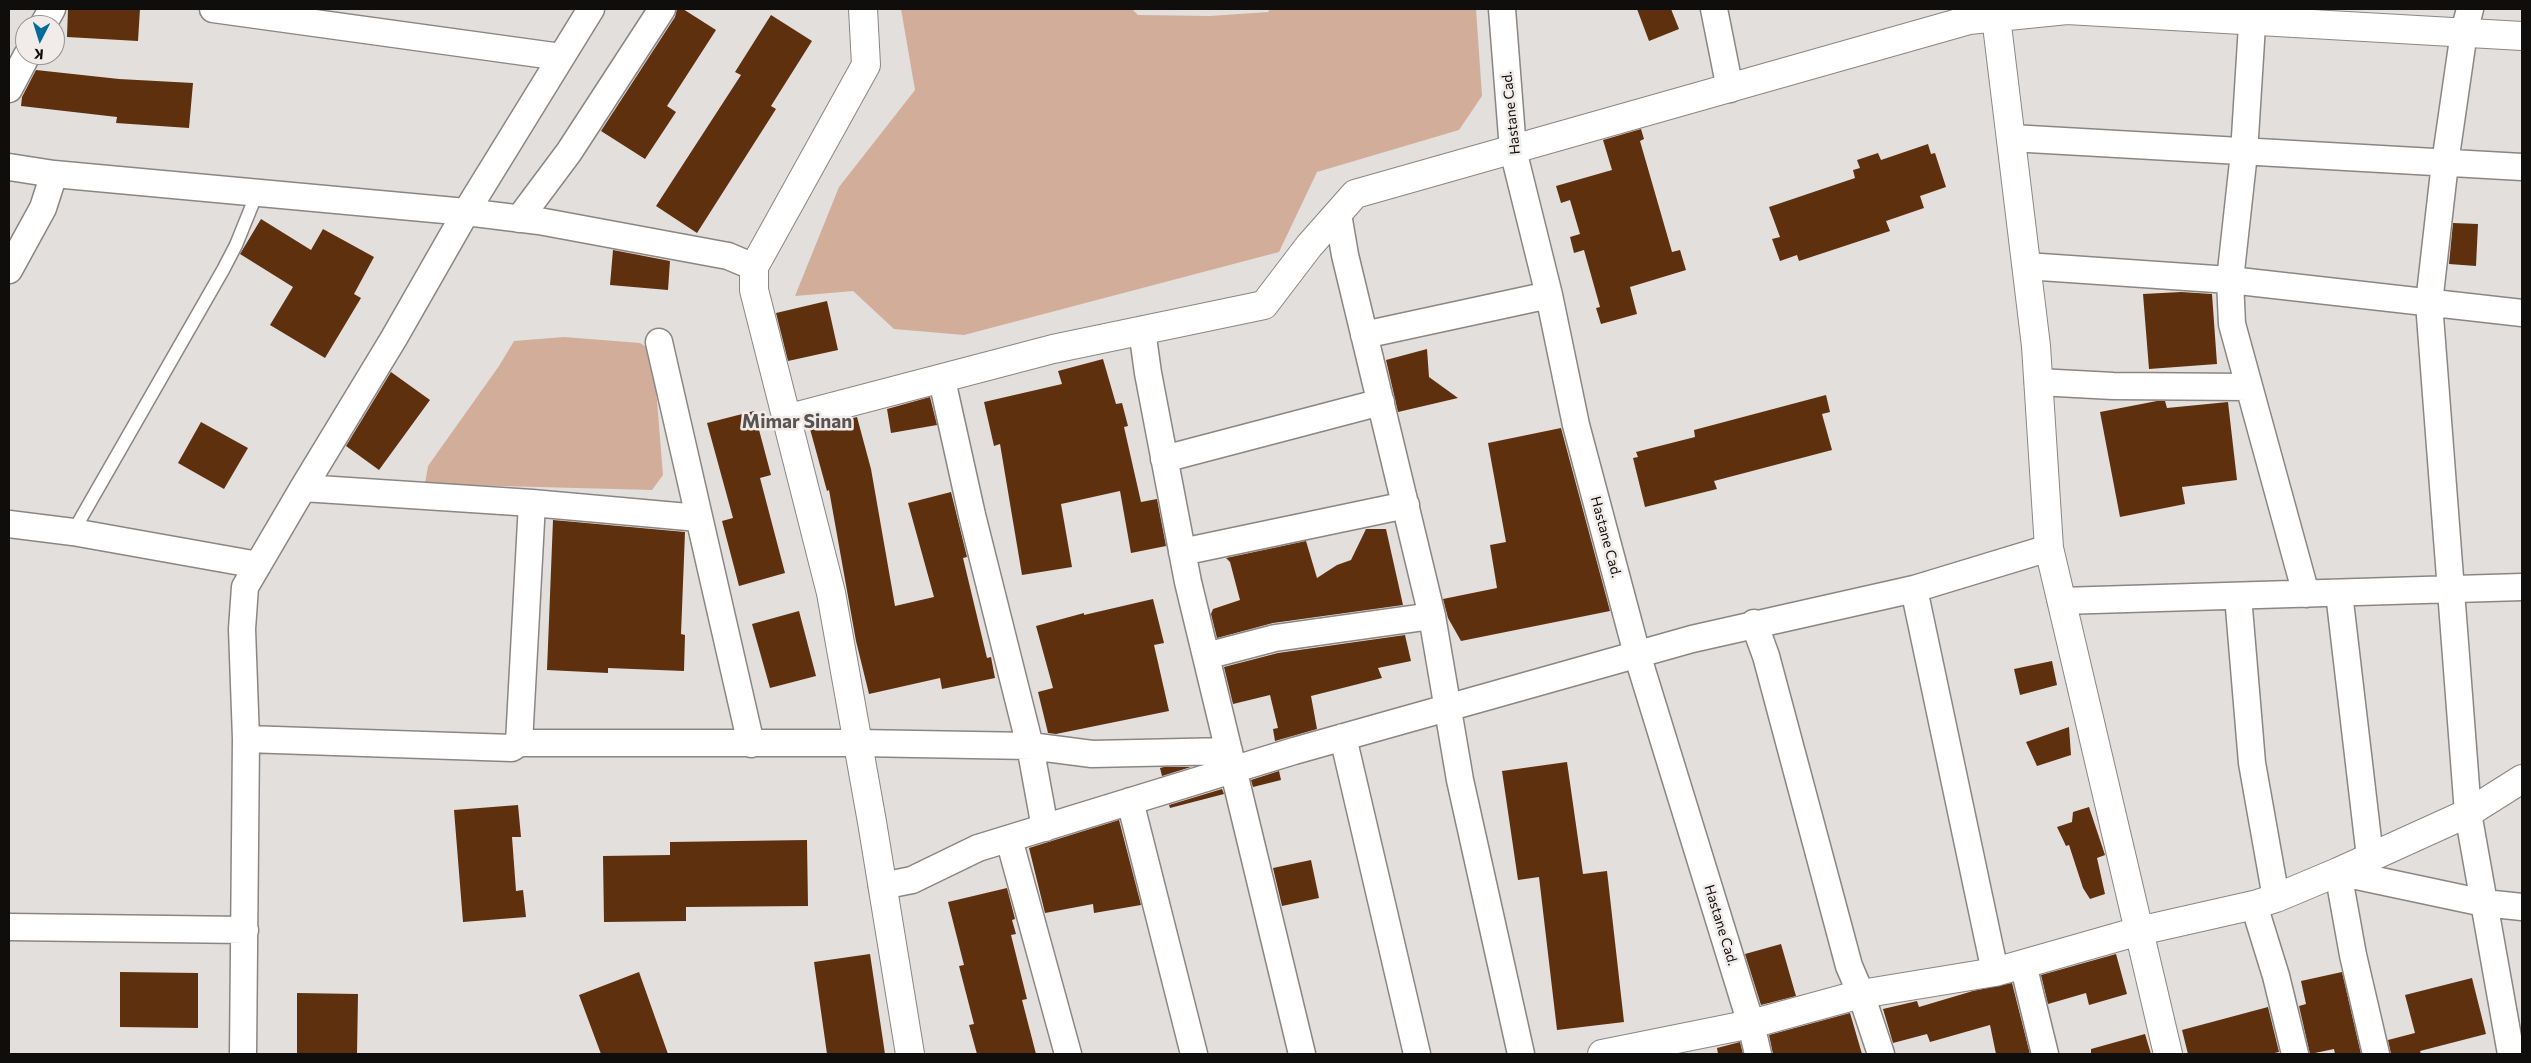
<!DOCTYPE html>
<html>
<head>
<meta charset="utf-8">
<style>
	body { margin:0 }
	#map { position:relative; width:2531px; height:1063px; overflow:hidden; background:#e3dfdc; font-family:Commissioner,sans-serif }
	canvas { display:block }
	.frame { position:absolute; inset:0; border:10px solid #100e0d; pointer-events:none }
	.north { position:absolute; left:15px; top:15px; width:50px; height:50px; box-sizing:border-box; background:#f1ece9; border:1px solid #979391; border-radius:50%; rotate:185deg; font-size:14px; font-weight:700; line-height:20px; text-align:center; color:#100e0d }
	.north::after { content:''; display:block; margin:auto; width:18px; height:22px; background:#036b99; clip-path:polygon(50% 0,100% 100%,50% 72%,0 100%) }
</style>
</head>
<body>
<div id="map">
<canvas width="2531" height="1063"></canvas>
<div class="frame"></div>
<div class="north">K</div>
</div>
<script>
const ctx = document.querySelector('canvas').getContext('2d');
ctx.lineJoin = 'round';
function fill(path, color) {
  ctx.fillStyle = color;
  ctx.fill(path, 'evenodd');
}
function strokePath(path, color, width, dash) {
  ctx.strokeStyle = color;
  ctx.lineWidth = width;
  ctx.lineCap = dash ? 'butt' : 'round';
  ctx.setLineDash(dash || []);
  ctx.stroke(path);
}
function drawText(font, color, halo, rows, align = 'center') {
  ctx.font = font + ' Commissioner,sans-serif';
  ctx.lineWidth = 5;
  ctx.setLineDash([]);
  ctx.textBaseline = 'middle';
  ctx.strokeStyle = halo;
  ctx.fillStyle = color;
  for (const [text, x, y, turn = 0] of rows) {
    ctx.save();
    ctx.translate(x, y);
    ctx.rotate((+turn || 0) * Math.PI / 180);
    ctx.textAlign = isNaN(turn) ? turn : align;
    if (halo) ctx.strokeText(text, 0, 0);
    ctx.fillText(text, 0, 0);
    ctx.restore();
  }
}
fill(new Path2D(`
	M901,9h231l6,6 72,1 58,-4 2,-3h206l6,87 -23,34 -142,42 -38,80 -315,83 -70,-6 -41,-38 -58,5 44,-109 76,-97z
	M564,337l76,6 13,8 10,124 -11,15 -227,-6 3,-18 71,-100 15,-25z`), '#d2ae9a');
fill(new Path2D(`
	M68,9h72l-2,32 -71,-4z
	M677,9h6l33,21 -49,76 9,6 -31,47 -44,-28 74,-114z
	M1637,9h34l8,20 -30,12z
	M771,15l41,26 -41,65 5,3 -79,124 -41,-27 85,-131 -6,-3z
	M36,70l83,9 74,4 -4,45 -73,-5 1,-6 -96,-11 1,-9z
	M1641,129l3,10 -4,2 32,111 8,-2 6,20 -56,17 7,27 -36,10 -5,-16 4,-1 -16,-57 -10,3 -4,-16 10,-3 -10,-34 -9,3 -5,-17 56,-16 -9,-30z
	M1928,144l3,10 4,-1 11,34 -26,9 4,12 -38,13 4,10 -91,30 -2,-6 -17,6 -8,-22 8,-2 -11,-30 86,-29 -2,-8 7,-2 -3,-8 21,-7 3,7z
	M261,219l50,31 12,-21 51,28 -20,37 7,4 -36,60 -55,-33 23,-38 -53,-33z
	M2453,223l25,1 -2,42 -27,-2z
	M613,250l57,11 -2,29 -58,-5z
	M2181,292l31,2 5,70 -68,5 -6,-75z
	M827,301l11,49 -50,11 -12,-48z
	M1427,349l2,28 29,21 -60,14 -12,-52z
	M1103,359l13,45 6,-1 6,23 -4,1 17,75 16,-3 9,47 -35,7 -11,-62 -59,13 11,63 -50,8 -22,-131 -6,2 -10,-44 78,-18 -4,-13z
	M391,372l39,28 -51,70 -33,-24z
	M1826,395l4,17 -8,2 10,36 -118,31 3,8 -72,18 -12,-49 5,-1 -2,-5 59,-15 -1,-7z
	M930,397l7,28 -46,8 -4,-24z
	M2157,401h8l2,7 61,-6 9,78 -55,7 3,17 -65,13 -20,-105z
	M754,411l17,64 -11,3 25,95 -46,13 -17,-65 11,-3 -26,-95z
	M857,417l14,52 24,137 39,-9 -26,-94 43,-11 16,65 -4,1 24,100 4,-1 4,21 -53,11 -2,-11 -71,16 -13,-53 -27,-151 -2,1 -17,-62z
	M201,422l47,26 -24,41 -46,-26z
	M1561,428l49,183 -149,30 -13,-23 -5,-19 54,-11 -7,-43 16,-3 -18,-99z
	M553,520l132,12 -4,102 4,1 -1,36 -76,-3v5l-61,-3z
	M1366,529h20l17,76 -130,18 -56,15 -6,-24 2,-5 27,-9 -10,-38 -4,-4 80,-17 11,37 20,-13 14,-5z
	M1153,599l11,44 -10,2 15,66 -113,23 -8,-1 -10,-41 15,-4 -17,-62 48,-13v2z
	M799,611l17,65 -46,12 -18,-64z
	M1405,635l6,26 -33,7 4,10 -71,18 6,33 -42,12 -2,-12 5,-1 -8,-33 -37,9 -9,-37 54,-14z
	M2052,661l5,24 -37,10 -6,-26z
	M2069,727l2,28 -34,11 -11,-24z
	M1567,762l16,112 24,-3 17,151 -67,8 -18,-153 -21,3 -16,-109z
	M1164,767h27l-29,9 -2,-8z
	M1279,771l2,9 -28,7 -2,-7z
	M1222,789l2,5 -54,14 -1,-3z
	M518,805l3,32h-9l4,54 7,-1 3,27 -63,5 -9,-112z
	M2089,807l16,48 -8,3 8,36 -15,5 -7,-11 -14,-43 -3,1 -9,-19 15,-5 1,-10z
	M1119,820l22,85 -47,8 -1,-9 -48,9 -16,-65z
	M807,840l1,66 -122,1v14l-82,1 -1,-66 67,-1v-13z
	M1311,860l8,38 -37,8 -9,-38z
	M1007,888l8,31 -3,1 4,14 -5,1 16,64 -5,1 14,54h-59l-8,-29 5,-1 -15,-58 5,-1 -16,-63z
	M1781,944l15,52 -35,9 -16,-51z
	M870,954l15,100h-58l-13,-92z
	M2116,954l11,40 -38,11 -3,-12 -38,11 -7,-29z
	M120,972l78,1v55l-78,-1z
	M639,972l29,82h-67l-22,-59z
	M2342,972l19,82h-26l-1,-5 -24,5 -11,-48 7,-2 -5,-23z
	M2472,978l14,56 -66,17 1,3h-30l-3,-14 27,-7 -10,-38z
	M2012,983l18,71h-34l-6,-29 -60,17 -3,-8 -34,9 -10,-34 34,-8 2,6 54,-16z
	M297,993l61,1 -1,60h-60z
	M2268,1007l11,45 -9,2h-82l-6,-24z
	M1850,1013l12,41h-89l-4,-19z
	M2145,1034l6,20h-60v-5z
	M1740,1042l3,12h-25l-1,-6z`), '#5f300e');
const lane = new Path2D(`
	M73,532l150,-262 13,-25 21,-52`);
const street = new Path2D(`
	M213,9l348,48
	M1502,9l11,141 36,145 27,130 61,229 114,370 7,30
	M1714,9l16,80
	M2253,9l-9,144 -14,127 2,44 74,270
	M2470,9l-6,23 -19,131 -16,140 39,510 43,241
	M43,25l9,-16
	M9,89l18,-34
	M2011,138l511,29
	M9,167l45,7 412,38 73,9 189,35 26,11
	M1338,214l7,41 87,361 28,164 61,274
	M519,219l50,-67 93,-143
	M2026,266l204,14 292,33
	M9,270l34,-62 11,-34
	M1142,330l6,43 40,209 114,472
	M1364,335l185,-40
	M659,342l92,402
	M942,380l30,135 58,231 15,82
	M2038,382l75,4 136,1
	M1164,459l217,-57
	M303,488l229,15 167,15
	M9,524l64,8 185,33
	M1182,552l224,-47
	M1914,589l81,383
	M2339,593l31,264
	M2238,596l14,167 24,135
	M2061,601l461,-14
	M1754,623l12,33 83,310 12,28 20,60
	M1206,656l69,-18 157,-22
	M1343,737l74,317
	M246,739l266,9 7,-5h339l172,3 62,8 137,-3
	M519,743l13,-240
	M1130,801l64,253
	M1009,839l59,215
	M882,886l30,-6 66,-32 316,-97 398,-112 222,-50 135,-41
	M2254,905l22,71 19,78
	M9,927l236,3
	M2023,964l22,90
	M243,1054l3,-315 -4,-110 3,-42 58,-99 91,-150 72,-126 125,-203
	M2376,1054l-23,-99 -15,-83 146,31 38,4`);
const secondary = new Path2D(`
	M863,9l3,56 -112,202v23l77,303 41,229 38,232
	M1997,9l-1,8 40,329 13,202 119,506
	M786,419l267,-70 211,-44 45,-59 46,-52 614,-174 98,-10 455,26
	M1602,1054l149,-30 110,-30 134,-22 144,-41 115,-26 22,-7 62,-26 130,-59 54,-34`);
strokePath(lane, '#8b8684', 15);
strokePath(street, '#8b8684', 29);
strokePath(secondary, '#8b8684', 30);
strokePath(lane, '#fff', 12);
strokePath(street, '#fff', 26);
strokePath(secondary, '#fff', 28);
drawText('14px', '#100e0d', '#f1ece9', [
	["Hastane Cad.",1511,113,-96],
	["Hastane Cad.",1606,537,75],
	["Hastane Cad.",1721,925,73]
]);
drawText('bold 19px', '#585351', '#f1ece9', [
	["Mimar Sinan",797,422]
]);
</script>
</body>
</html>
